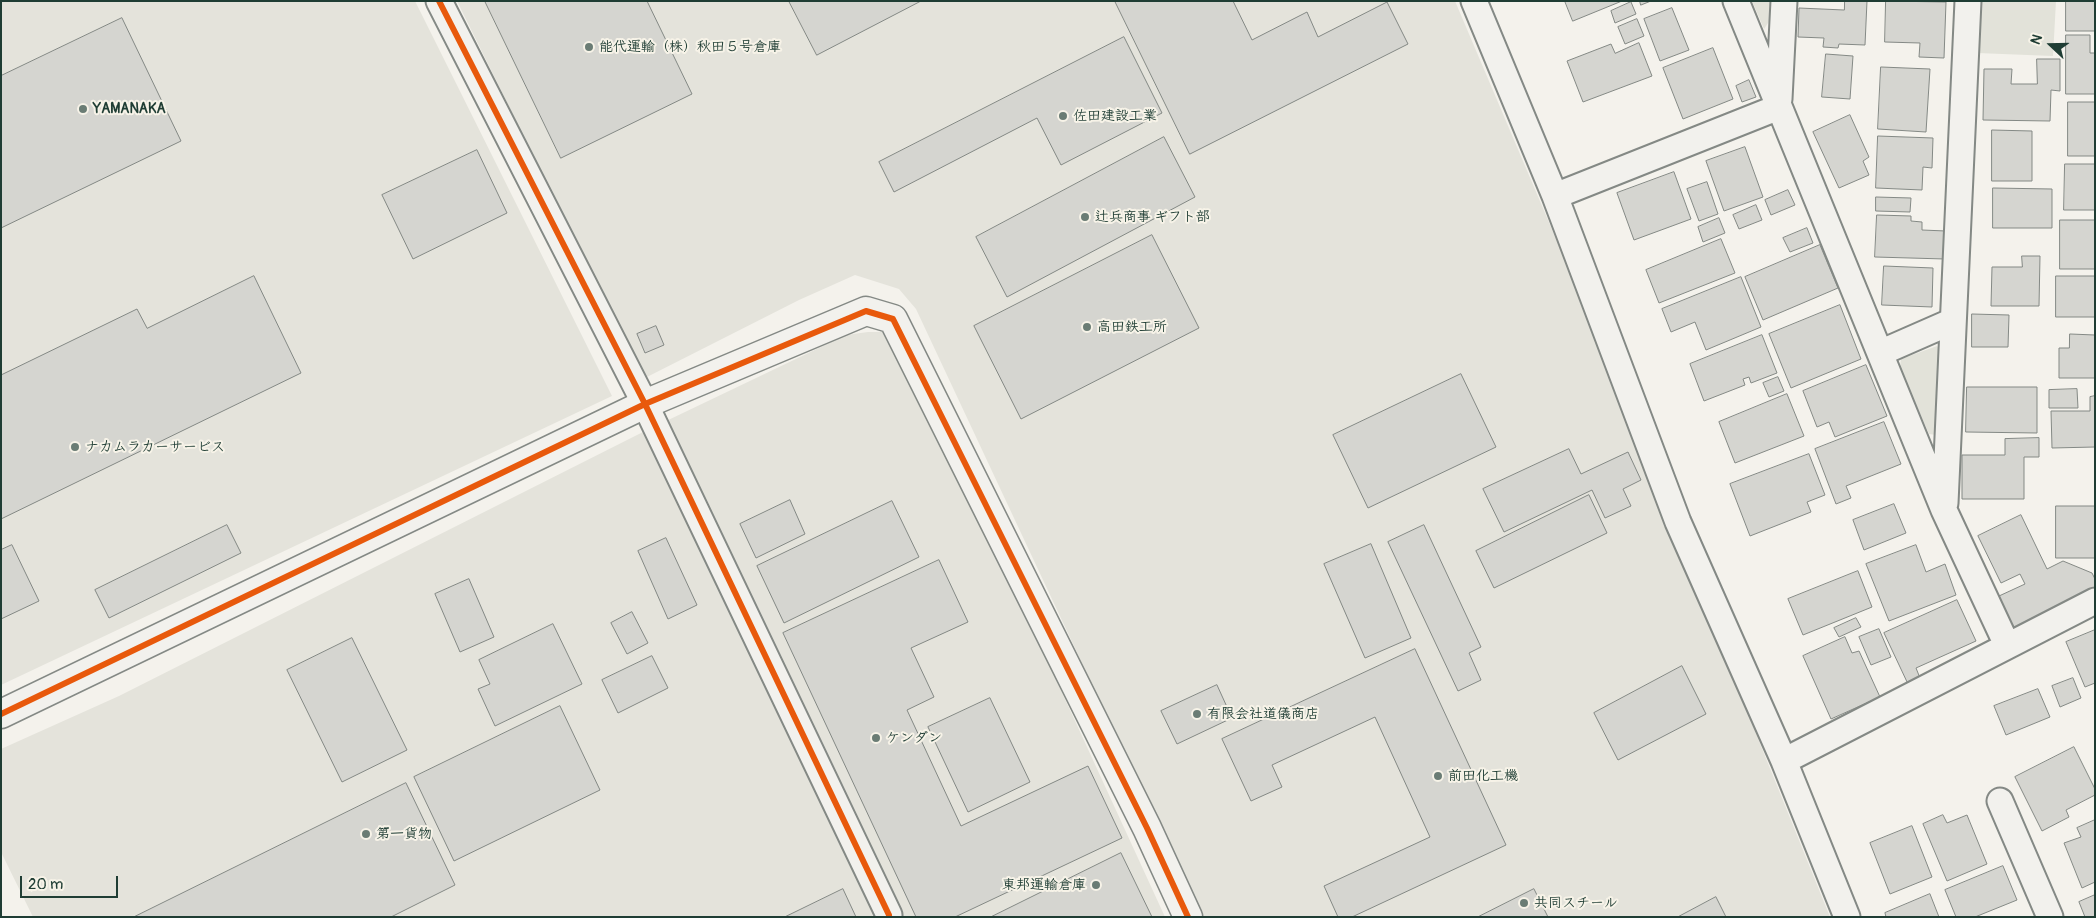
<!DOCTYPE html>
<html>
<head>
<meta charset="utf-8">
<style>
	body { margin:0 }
	#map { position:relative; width:2096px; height:918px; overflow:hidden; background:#f4f2ec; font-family:Pangolin,sans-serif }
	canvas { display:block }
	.frame { position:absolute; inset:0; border:2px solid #1f3d34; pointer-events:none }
	.north { position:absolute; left:2026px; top:20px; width:50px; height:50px; -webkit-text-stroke:4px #f7f3e8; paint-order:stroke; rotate:291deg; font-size:14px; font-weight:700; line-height:20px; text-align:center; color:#1f3d34 }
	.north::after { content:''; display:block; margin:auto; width:18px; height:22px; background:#1f3d34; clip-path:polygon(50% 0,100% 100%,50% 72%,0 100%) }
	.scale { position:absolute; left:20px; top:876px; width:98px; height:22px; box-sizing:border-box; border:2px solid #1f3d34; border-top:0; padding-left:6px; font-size:15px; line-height:18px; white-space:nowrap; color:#1f3d34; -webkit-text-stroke:4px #f7f3e8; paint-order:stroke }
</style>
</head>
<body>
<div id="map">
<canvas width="2096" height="918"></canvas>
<div class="frame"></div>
<div class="north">N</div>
<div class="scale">20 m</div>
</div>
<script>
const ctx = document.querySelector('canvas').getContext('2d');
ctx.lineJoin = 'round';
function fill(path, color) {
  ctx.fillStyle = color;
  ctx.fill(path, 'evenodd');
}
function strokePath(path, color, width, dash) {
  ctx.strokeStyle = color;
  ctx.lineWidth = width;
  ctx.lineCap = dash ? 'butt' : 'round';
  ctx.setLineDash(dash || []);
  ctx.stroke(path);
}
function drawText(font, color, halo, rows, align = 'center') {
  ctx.font = font + ' Pangolin,"Klee One",sans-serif';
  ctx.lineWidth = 4;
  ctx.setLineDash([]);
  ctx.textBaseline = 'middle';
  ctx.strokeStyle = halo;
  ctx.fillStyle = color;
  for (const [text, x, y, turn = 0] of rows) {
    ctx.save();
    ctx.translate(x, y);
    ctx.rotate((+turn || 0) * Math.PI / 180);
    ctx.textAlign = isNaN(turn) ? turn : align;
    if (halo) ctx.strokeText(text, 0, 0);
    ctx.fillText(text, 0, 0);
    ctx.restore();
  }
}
fill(new Path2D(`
	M1,1h414l197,395 -611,289z
	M457,1h998l107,252 268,664h-629l-285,-608 -17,-20 -44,-14 -56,25 -156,79z
	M868,332h19l139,282 139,303h-1132l-32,-65v-103l118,-53 520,-262 207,-99z`), '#e4e3db');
fill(new Path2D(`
	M1752,1h19l-1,19 -6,9z
	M1980,1h76l-3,55 -76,-3z
	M1937,346l5,5 -6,84 -7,-1 -29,-66 1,-9z`), '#e2e2d9');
const building = new Path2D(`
	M485,1h162l45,93 -131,64z
	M789,1h132l-104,54z
	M1115,1h118l19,39 55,-28 11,25 69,-35 21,42 -218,110z
	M1565,1h57l-49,20z
	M1640,1h11l-10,4z
	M1845,1h22l-2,44 -26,-1 -1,4 -15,-1 1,-9 -26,-1 1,-29 45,2z
	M1886,1l60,1 -2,56 -25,-1 1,-14 -35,-1z
	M2066,1h29v30h-29z
	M1631,2l5,12 -21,9 -4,-12z
	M1672,8l17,42 -29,11 -16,-42z
	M122,18l59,123 -180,87v-152z
	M1637,19l7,17 -19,8 -7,-17z
	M2066,35h24v18h5v41h-29z
	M1124,37l38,76 -101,52 -24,-47 -143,74 -15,-30z
	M1639,43l13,33 -69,26 -16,-41 44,-17 4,9z
	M1713,48l20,51 -50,20 -20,-51z
	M1826,54l27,2 -3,43 -28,-2z
	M2037,59h23v32l-9,-1 -1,31 -67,-1 1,-51h28l-1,15h26z
	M1881,67l49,2 -4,63 -48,-3z
	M1749,80l7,17 -14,5 -6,-16z
	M2068,102h27v54h-27z
	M1850,115l19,42 -6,4 6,14 -30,13 -26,-56z
	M1992,130l40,1v50h-40z
	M1878,136l55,2 -1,30 -9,-1 -1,23 -46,-2z
	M1164,137l31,60 -188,100 -31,-60z
	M1745,147l18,50 -39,14 -18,-50z
	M477,150l30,63 -94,46 -31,-64z
	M2065,164h30v46h-31z
	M1674,172l17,47 -57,21 -17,-47z
	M1707,182l11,32 -19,7 -12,-32z
	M1993,188l59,1v39h-59z
	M1788,190l7,15 -24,10 -6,-15z
	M1876,197l35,1 -1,14 -34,-1z
	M1756,205l6,15 -23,9 -6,-14z
	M1877,215l34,1v5l11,1v8l24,1 -1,28 -70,-2z
	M1719,218l6,15 -22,9 -5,-15z
	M2060,220h35v49h-35z
	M1807,228l6,15 -23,9 -7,-14z
	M1152,235l47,93 -178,91 -47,-93z
	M1721,239l14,34 -76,30 -13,-33z
	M1820,245l18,43 -75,32 -18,-43z
	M2022,256h18l-1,50h-48l1,-39h30z
	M1884,266l49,2 -1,39 -50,-2z
	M254,276l47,97 -300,146v-144l136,-66 10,19z
	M2056,276h39v41h-39z
	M1741,277l20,50 -55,23 -11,-28 -24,10 -9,-23z
	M1840,305l21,54 -70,29 -22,-54z
	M1972,314l37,1 -1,32h-36z
	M656,326l8,19 -19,8 -8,-19z
	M2070,334l25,1v43h-36v-30h10z
	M1762,335l15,38 -26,10 -2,-6 -6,2 2,6 -41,16 -14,-37z
	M1866,365l21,51 -52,21 -6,-15 -12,5 -14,-36z
	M1461,374l35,73 -128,61 -35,-73z
	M1778,377l6,14 -15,6 -6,-14z
	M1967,387h70v46l-71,-1z
	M2077,389l1,19h-29v-18z
	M1787,394l17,42 -69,27 -16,-41z
	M2095,396v51l-43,1 -1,-37h39v-14z
	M1884,422l17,42 -55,22 5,12 -15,6 -21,-55z
	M2039,438v19h-15v42h-62v-44h43v-16z
	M1569,449l12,25 47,-22 13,28 -18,9 8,17 -26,12 -13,-28 -88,42 -21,-43z
	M1809,454l16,41 -18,7 4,10 -61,24 -20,-52z
	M1589,495l18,38 -113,55 -18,-37z
	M790,500l15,34 -49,24 -16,-34z
	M892,501l27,56 -135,66 -27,-57z
	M1894,504l12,29 -42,17 -11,-30z
	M2056,506h39v52h-39z
	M2021,515l26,54 16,-8 29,12 3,6v10l-81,40 -15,-33 26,-12 -5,-10 -19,9 -23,-47z
	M227,525l14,28 -132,65 -14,-28z
	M1424,525l57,122 -12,6 12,27 -23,11 -70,-149z
	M666,538l31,67 -29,14 -30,-68z
	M1371,544l40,94 -46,20 -41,-94z
	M12,545l27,56 -38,18v-69z
	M1916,545l10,27 19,-8 11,31 -67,26 -23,-57z
	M939,560l29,62 -57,26 23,49 -27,13 54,116 127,-60 34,72 -167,79h-39l-133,-284z
	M1858,571l14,36 -69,28 -15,-36z
	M469,579l25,58 -34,15 -25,-58z
	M1957,600l19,41 -60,27 4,10 -12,6 -24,-51z
	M632,612l16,31 -21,11 -16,-31z
	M1856,618l5,9 -22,10 -5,-9z
	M553,624l29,60 -87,42 -17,-37 12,-5 -11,-24z
	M1879,629l12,28 -20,8 -12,-28z
	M2095,630v53l-10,4 -19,-45z
	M1845,637l7,16 7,-2 21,46 -49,22 -28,-63z
	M352,638l55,112 -65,32 -55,-112z
	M1415,649l91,196 -154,72h-14l-14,-31 106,-49 -55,-120 -103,48 10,22 -31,14 -29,-62z
	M652,656l16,32 -50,25 -16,-33z
	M1682,666l24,48 -88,46 -24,-47z
	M2073,678l8,20 -21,9 -8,-21z
	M1217,685l15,33 -55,26 -16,-33z
	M2038,689l12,28 -44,18 -12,-29z
	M990,698l40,84 -62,30 -40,-85z
	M560,706l40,84 -146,71 -40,-84z
	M2074,747l21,42v6l-29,15 3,7 -27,14 -27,-54z
	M406,783l49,102 -64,32h-257z
	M1943,815l4,8 20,-8 20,49 -40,17 -24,-57z
	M2095,820v62l-13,6 -18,-45 17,-6 -4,-9z
	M1912,826l20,51 -42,17 -20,-51z
	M1121,853l31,64h-161z
	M2003,866l14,34 -42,17h-19l-11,-27z
	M843,889l13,28h-71z
	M1534,889l14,28h-70z
	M1930,894l9,23h-53l-1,-4z
	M2095,895v22h-10l-6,-15z
	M1716,897l10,20h-48z`);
fill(building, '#d5d5d0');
strokePath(building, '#848985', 1);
const street = new Path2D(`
	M439,1l206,403 244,511
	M1474,1l81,195 123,326 106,239 63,156
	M1736,1l208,509 63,135
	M1779,99l5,-98
	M1555,196l224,-89
	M1880,353l73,-32
	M1945,503l23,-502
	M1784,761l311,-160
	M2000,801l50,116`);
const secondary = new Path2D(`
	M1,714l644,-310 221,-93 27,8 254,509 41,89`);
strokePath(street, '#848985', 29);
strokePath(secondary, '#848985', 31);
strokePath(street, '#f2f1ed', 25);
strokePath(secondary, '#f2f1ed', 28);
strokePath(new Path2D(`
	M439,1l206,403 244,511
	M1,714l644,-310 221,-93 27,8 254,509 41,89`), '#e8590c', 6);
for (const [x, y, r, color] of [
	[589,47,5,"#6a7c74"],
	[83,109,5,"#6a7c74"],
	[1063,116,5,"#6a7c74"],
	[1085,217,5,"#6a7c74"],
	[1087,327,5,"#6a7c74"],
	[75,447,5,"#6a7c74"],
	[1197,714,5,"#6a7c74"],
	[876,738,5,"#6a7c74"],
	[1438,776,5,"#6a7c74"],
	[366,834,5,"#6a7c74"],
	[1096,885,5,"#6a7c74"],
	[1524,903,5,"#6a7c74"]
]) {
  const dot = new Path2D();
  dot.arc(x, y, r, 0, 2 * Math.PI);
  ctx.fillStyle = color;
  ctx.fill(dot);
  strokePath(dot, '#f7f3e8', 2);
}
drawText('bold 14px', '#1f3d34', '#f7f3e8', [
	["能代運輸（株）秋田５号倉庫",599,47],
	["YAMANAKA",93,109],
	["佐田建設工業",1073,116],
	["辻兵商事 ギフト部",1095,217],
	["高田鉄工所",1097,327],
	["ナカムラカーサービス",85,447],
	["有限会社道儀商店",1207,714],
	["ケンダン",886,738],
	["前田化工機",1448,776],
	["第一貨物",376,834],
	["東邦運輸倉庫",1086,885,"right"],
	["共同スチール",1534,903]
], 'left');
</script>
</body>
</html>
